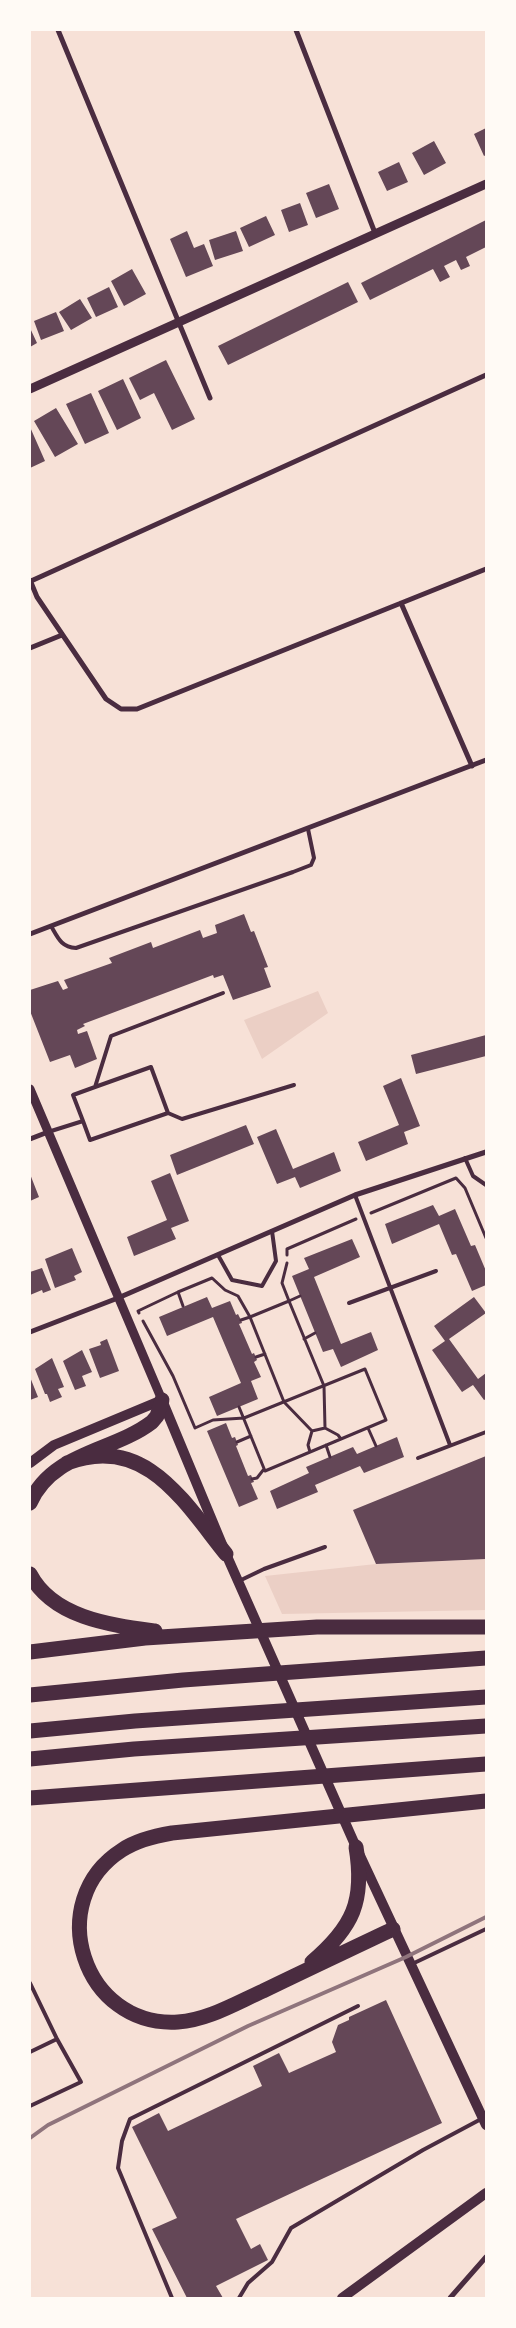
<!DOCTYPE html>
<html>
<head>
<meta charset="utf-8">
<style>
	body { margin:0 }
	#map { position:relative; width:516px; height:2328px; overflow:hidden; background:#f7e1d7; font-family:Mulish,sans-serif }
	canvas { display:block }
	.frame { position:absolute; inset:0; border:31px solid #fffaf5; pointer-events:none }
</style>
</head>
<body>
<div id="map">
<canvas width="516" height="2328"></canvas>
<div class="frame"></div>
</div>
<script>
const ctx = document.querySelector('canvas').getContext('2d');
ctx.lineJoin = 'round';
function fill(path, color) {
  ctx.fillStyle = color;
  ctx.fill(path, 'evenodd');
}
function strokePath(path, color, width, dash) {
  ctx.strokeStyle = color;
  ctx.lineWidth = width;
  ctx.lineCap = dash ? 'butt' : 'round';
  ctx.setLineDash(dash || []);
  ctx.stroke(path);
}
fill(new Path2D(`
	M318,991l10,22 -66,46 -18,-39z
	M486,1559v51l-204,4 -17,-38 111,-12z`), '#ebcfc5');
fill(new Path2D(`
	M486,128v27l-2,1 -10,-22z
	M434,141l12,22 -22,12 -12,-22z
	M399,162l9,20 -21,9 -9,-19z
	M329,184l10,25 -23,9 -10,-25z
	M300,203l8,22 -19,7 -8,-22z
	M266,216l9,19 -26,12 -9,-19z
	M486,220v27l-20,10 4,9 -9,4 -5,-10 -12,6 6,11 -10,5 -7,-13 -63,31 -9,-17z
	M187,231l7,17 10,-4 9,22 -27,11 -16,-38z
	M236,231l7,20 -28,9 -6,-20z
	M132,269l14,25 -22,12 -13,-25z
	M348,282l10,20 -130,63 -10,-19z
	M109,287l9,20 -22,10 -9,-19z
	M80,299l12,19 -21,12 -12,-18z
	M56,312l8,19 -23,9 -7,-19z
	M30,328l7,15 -7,4z
	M166,360l29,59 -23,11 -18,-37 -14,7 -11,-22z
	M123,379l18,39 -24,12 -19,-39z
	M91,393l18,40 -24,11 -19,-40z
	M56,408l22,36 -23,13 -21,-36z
	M30,427l15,34 -15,7z
	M244,914l7,18 3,-1 14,36 -4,1 7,19 -38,13 -10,-25 -9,3 -1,-3 -130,49 2,2 -8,4 1,4 9,-3 10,28 -22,9 -5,-13 -20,7 -20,-51v-21l28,-9 5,9 5,-2 -4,-8 48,-17 -3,-5 42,-16 2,6 47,-18 3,8 14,-5 -2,-8z
	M486,1035v21l-70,18 -5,-19z
	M401,1078l19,48 -16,6 4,12 -42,17 -8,-19 41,-17 -16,-39z
	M246,1125l8,19 -77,31 -7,-20z
	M276,1129l17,40 41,-17 7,19 -41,17 -5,-11 -18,7 -20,-47z
	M170,1173l19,48 -18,7 5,11 -42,17 -7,-19 40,-17 -16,-39z
	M30,1174l9,23 -9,4z
	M433,1205l6,11 16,-7 16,37 4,-1 11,26v14l-14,6 -16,-37 -4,1 -13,-31 -47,20 -7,-20z
	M352,1239l8,18 -46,20 27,67 30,-12 7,18 -37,17 -8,-18 -10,3 -31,-76 17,-7 -5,-11z
	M72,1248l10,24 -8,4 2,4 -21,8 -10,-29z
	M42,1268l9,22 -8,3 -1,-3 -12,5v-23z
	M207,1297l5,11 18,-7 6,14 2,-1 3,6 1,3 -3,1 13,30 2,-1 3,7 -3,2 7,15 -10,4 7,18 -41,17 -8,-19 32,-14 -28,-66 -46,19 -8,-19z
	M474,1297l12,16 -37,26 29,40 8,-6v26l-2,1 -11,-15 -11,7 -30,-42 13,-9 -11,-15z
	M107,1339l12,32 -19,7 -11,-29 12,-4 -1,-3z
	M82,1350l10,22 -10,4 4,10 -11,4 -12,-29z
	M52,1358l12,29 -6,2 4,8 -12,5 -3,-8h-2l-10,-25z
	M30,1377l8,20 -8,3z
	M226,1423l6,15 3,-1 3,8 -2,1 12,30 3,-1 3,7 -3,1 7,16 -19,8 -32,-76z
	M397,1437l7,20 -40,16 -4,-7 -45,19 3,7 -41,17 -7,-18 39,-18 -3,-6 47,-20 4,7z
	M486,1456v103l-110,5 -23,-54z
	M386,2000l56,123 -206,96 15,30 9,-5 8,16 -52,26 7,12h-36l-35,-69 25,-11 -45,-91 27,-14 9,18 94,-45 -9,-20 26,-13 10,20 47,-21 -4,-10 6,-17 11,-5v-3z`), '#644757');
strokePath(new Path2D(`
	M371,1213l85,-35 9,10 21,50
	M287,1255v-6l69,-30
	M287,1263l-5,20 7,18 11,-5
	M178,1292l34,-14 13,12 13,6 12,21 -9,3
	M139,1313l-1,-2 40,-19 5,14
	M143,1321l30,55 22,52 18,-8 31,-2 121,-49 21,51 -121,51 -26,-64
	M304,1339l11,-6
	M256,1357l9,-3
	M368,1428l8,18
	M312,1431l13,-3 13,7 3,4
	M237,1442l14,-6
	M326,1445l4,12
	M310,1452l-2,-7 4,-14 -28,-29 -34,-85 39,-16 35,85 1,42
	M252,1479l5,-1 7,-9`), '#4a2c40', 3);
strokePath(new Path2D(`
	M51,926c7,12 10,21 25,22l217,-76 18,-7 3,-7 -6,-29
	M95,1087l56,-20 17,46 14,6 112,-34
	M83,1121l7,19 78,-27
	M48,1132l35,-11 -10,-26 22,-8 16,-51 112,-43
	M465,1158l8,18 13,9
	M355,1195l95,250
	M218,1255l14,25 30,6 14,-25 -4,-30
	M349,1303l87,-32
	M418,1458l68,-26
	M239,1581l25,-12 61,-22
	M412,1964l74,-35
	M30,1983l27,56 -27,13
	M30,2106l51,-24 -24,-43
	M172,2298l-54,-130 4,-27 8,-22 228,-113
	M239,2298l9,-15 24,-21 19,-34 132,-78 60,-32`), '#4a2c40', 4);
strokePath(new Path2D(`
	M58,30l152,368
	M296,30l79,203
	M30,580l7,17 69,102 15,10h16l349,-140
	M31,581l455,-206
	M401,603l71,163
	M30,648l32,-13
	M30,934l456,-174
	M30,1139l18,-7
	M30,1332l88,-34 237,-103 131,-43
	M450,2298l36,-41`), '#4a2c40', 5);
strokePath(new Path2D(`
	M30,389l456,-205
	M30,1089l132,311`), '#4a2c40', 9);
strokePath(new Path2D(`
	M30,1463l24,-18 108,-45 64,154 130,293 130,278
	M342,2298l144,-105`), '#4a2c40', 10);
strokePath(new Path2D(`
	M67,1463c78,-30 117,39 159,91
	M30,1503c22,-51 83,-51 122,-81l5,-6 5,-16
	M30,1574c23,44 81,51 125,57
	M30,1652l115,-14 172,-11h169
	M30,1695l153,-15 303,-22
	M30,1731l105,-10 351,-24
	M30,1759l104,-10 352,-23
	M30,1798l456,-34
	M393,1929c-44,21 -87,41 -130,62 -27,12 -55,29 -85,31 -95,6 -136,-121 -56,-172 15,-10 32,-14 50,-17l314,-32
	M312,1962c41,-35 53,-61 44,-115`), '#4a2c40', 15);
strokePath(new Path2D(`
	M30,2138l18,-13 200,-99 158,-69 80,-40`), '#8f747c', 4);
</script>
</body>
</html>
